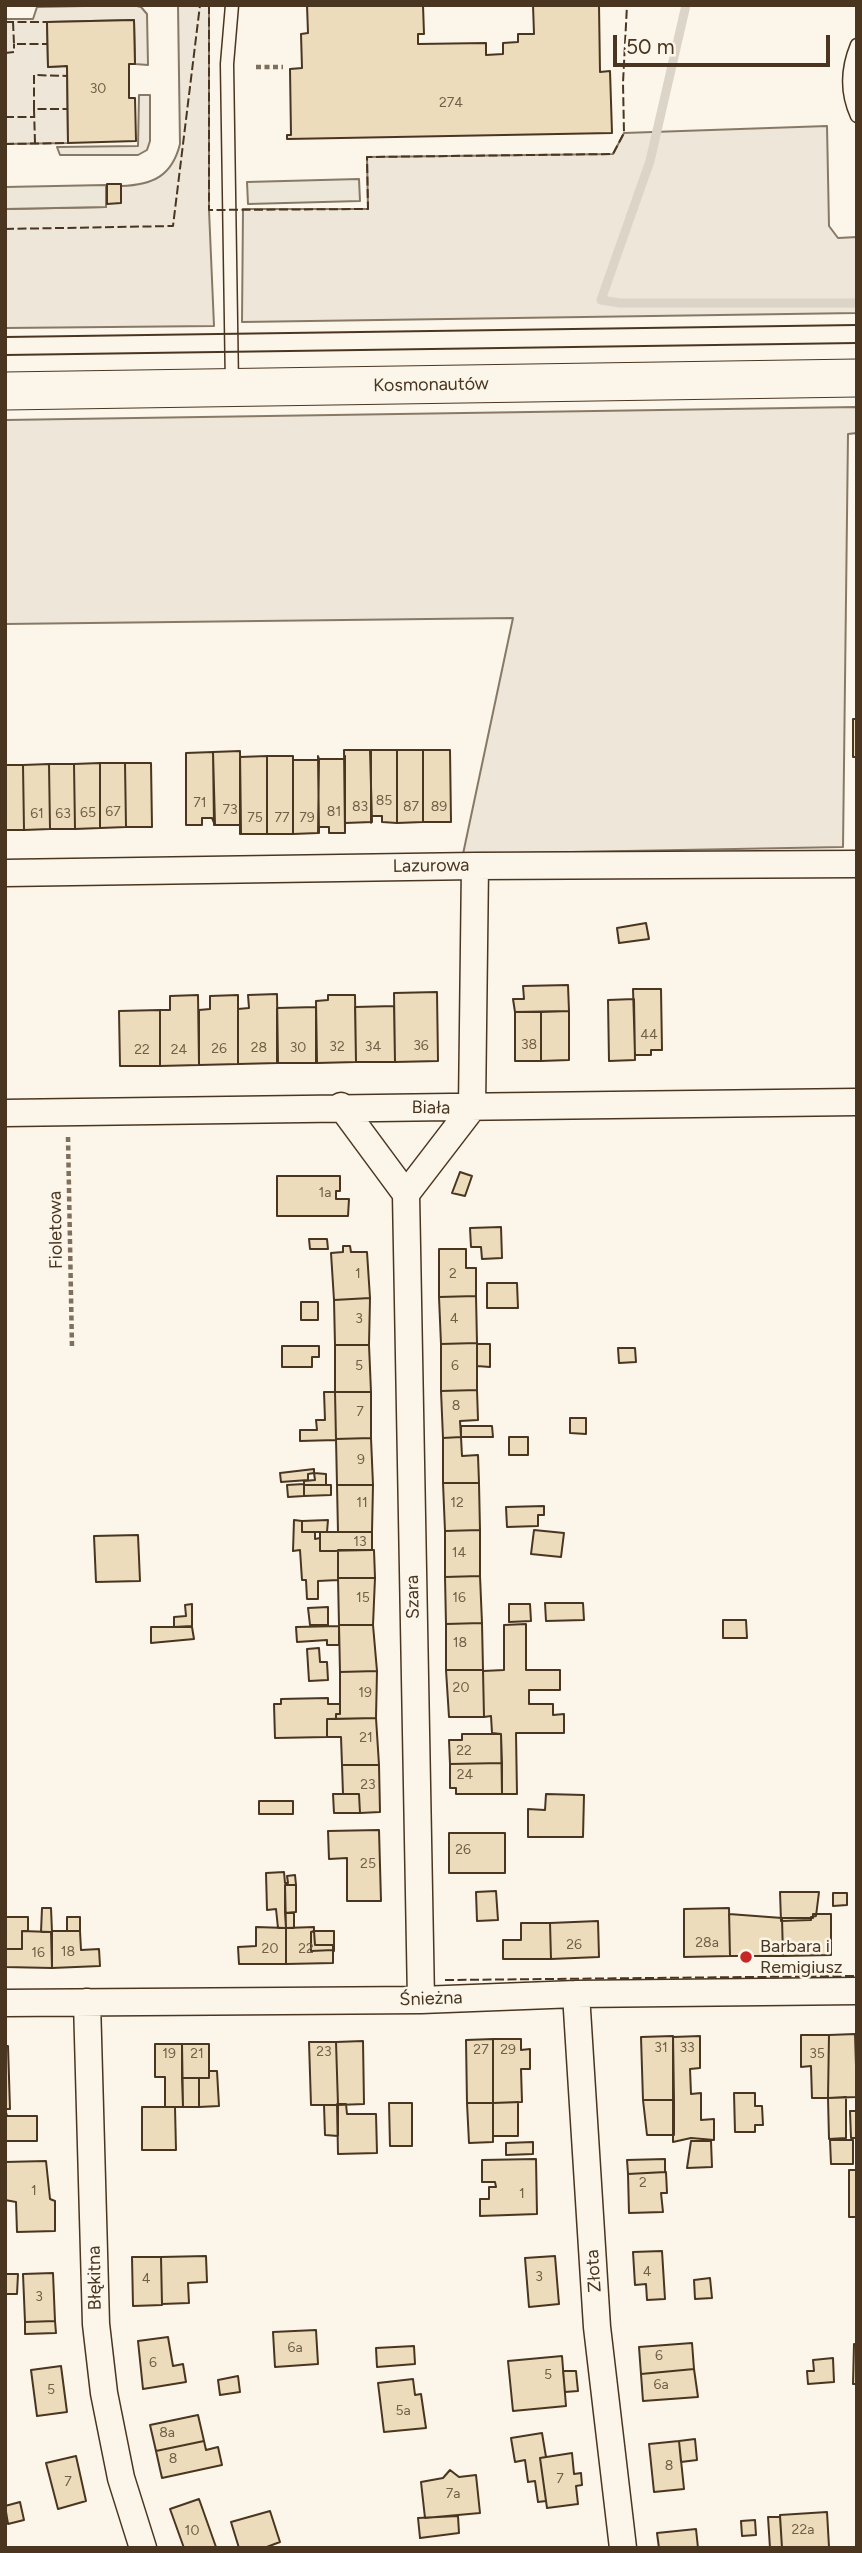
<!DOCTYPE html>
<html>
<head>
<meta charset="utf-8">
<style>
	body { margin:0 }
	#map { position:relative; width:862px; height:2553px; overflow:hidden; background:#fbf6e9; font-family:Figtree,sans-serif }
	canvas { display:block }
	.frame { position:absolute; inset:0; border:7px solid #4a3520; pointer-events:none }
	.scale { position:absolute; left:613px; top:35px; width:217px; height:32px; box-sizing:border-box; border:4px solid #4a3520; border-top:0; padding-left:9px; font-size:21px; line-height:24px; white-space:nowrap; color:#4a3520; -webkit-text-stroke:5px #fbf6e9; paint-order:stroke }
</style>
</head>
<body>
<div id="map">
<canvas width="862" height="2553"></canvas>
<div class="frame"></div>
<div class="scale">50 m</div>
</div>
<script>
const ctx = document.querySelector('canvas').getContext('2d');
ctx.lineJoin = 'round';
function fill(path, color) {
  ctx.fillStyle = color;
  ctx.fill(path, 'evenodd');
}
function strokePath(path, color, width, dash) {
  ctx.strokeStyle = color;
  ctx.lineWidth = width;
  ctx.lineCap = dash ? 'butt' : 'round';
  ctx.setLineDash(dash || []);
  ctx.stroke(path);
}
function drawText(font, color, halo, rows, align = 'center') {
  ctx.font = font + ' Figtree,sans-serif';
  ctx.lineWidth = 5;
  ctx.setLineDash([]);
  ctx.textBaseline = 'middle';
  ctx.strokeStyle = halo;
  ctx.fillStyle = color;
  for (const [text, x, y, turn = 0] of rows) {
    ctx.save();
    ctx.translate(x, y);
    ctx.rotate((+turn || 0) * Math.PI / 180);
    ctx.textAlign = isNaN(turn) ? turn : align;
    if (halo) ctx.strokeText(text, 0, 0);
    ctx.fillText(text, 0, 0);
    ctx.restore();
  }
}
const green = new Path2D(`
	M133,5l8,2 6,7 1,51 -13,-1 -1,-44 -87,2 1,45 19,-1 1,77 -63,1v-125h28l4,-12z
	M178,5h31v205l5,116 -209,2v-119l101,-2v-22l1,18h13l1,-17c32,-1 51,-10 59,-42z
	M139,95h11v46l-3,9 -9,5h-78l-3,-8 81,-1z
	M827,126l2,100 9,12 19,-1v76l-615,9 1,-113h125l-1,-52 246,-3 11,-21z
	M857,407v26l-9,1 -5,413 -380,7 50,-236 -508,6v-204z`);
fill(green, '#ede6d9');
strokePath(green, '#887966', 2);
const parking = new Path2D(`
	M359,179l1,22 -112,3 -1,-22z
	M106,185v22l-101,2v-22z`);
fill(parking, '#ede7d9');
strokePath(parking, '#887966', 2);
strokePath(new Path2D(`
	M686,5l-36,156 -49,139 19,3h237`), '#dcd4c6', 9);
const building = new Path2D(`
	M307,5h116l1,29h-6v10l68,-1v12l17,-1v-11l15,-1v-8h16l-1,-29h66l1,67 10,-1 2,62 -325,6v-4h4l-1,-66 12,-1 -1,-34 7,-1z
	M134,20l1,44h-6v34h6l1,43 -68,2 -1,-77 -19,1 -1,-45z
	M107,184h14v19l-14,1z
	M853,719h4v38h-4z
	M344,750h26l2,72 -27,1v10z
	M371,750h26v73l-15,-1v-6h-10l-1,7z
	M397,750h26v72l-26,1z
	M423,750h27l1,72h-28z
	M240,751l1,82 -1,1v-9h-26l-1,-73z
	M213,752l2,73 -3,-7h-10v7h-16v-72z
	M267,756h26v78h-26z
	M267,756v78h-27v-77z
	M318,756l1,3h25l1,-3v77h-16v-6h-10v6z
	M293,760h26l-1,73 -25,1z
	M100,763h25l1,64 -26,1z
	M100,763v65l-25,1 -1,-65z
	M125,763h26l1,64h-26z
	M49,764h25l1,65h-25z
	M49,764l1,65 -26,1 -1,-65z
	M5,765h18l1,65h-19z
	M646,923l3,16 -30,4 -2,-15z
	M568,985l1,26 -54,1 -2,-13h11l-1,-13z
	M633,989h28l1,61h-11v5h-16z
	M437,992l1,69 -43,1 -1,-69z
	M277,994l1,69 -40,1v-55l11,-1 -1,-13z
	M198,995l1,70 -39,1v-56h10v-14z
	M238,995v69l-39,1v-55l11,-1v-13z
	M328,995h27l1,67 -39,1 -1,-62 12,-1z
	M634,999l1,61 -26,1 -1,-61z
	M394,1006l1,56h-39l-1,-55z
	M316,1007v56h-39v-55z
	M160,1010v56h-40l-1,-55z
	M569,1011v49l-28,1v-49z
	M515,1012h26v49h-26z
	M460,1172l12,4 -7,20 -13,-3z
	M277,1176h63v15h-4v8h13l-1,17h-71z
	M501,1227l1,31 -20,1 -1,-12h-10l-1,-19z
	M309,1239h18l1,10h-18z
	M343,1246h7l1,6h16l3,46 -36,2 -3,-47 12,-1z
	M439,1249h27v19h10v28l-37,1z
	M487,1283h30l1,25h-31z
	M476,1296l1,47 -36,1 -2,-47z
	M370,1298l-1,47h-34l-1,-45z
	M301,1302h17v18h-17z
	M477,1343v47l-36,1v-47z
	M477,1344h13v23l-13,-1z
	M335,1345h34l2,47h-36z
	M282,1346h37v11h-7v10h-30z
	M618,1348h17l1,14 -17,1z
	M477,1390l1,30 -18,1 1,16 -18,1 -2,-47z
	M324,1392h11l1,48 -36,1v-11h17l-1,-10h9z
	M335,1392h36v46l-35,1z
	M570,1418h16v16l-16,-1z
	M461,1426h31l1,11h-32z
	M461,1437l1,19 16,-1 1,28h-36v-45z
	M509,1437h19v18h-19z
	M371,1438l2,47h-36l-1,-46z
	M314,1469v4l-6,1v6l-27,2 -1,-9z
	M314,1473l12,1v11h-22v-4l11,-1z
	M443,1483h36l1,47 -35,1z
	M304,1484v12l-16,1 -1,-12z
	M304,1485h27v10l-27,1z
	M337,1485h36l-1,47h-34z
	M544,1506v9h-6v11l-31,1 -1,-20z
	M294,1520l8,1v11h13v7l5,-1v13h18v29l-20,1v18h-11l-1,-19h-4l-2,-30 -7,1z
	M328,1520l-1,12h-25v-11z
	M480,1530v46l-35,1v-46z
	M534,1530l30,3 -3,24 -30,-3z
	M320,1532h52v18l-52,1z
	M138,1535l2,46 -44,1 -2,-46z
	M338,1550h36l1,28h-37z
	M480,1576l2,47 -36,1 -1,-47z
	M338,1578h37l-2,47h-34z
	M545,1603h38l1,17 -38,1z
	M192,1604v22l-18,1v-10l12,-1 -1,-11z
	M509,1604h21l1,17 -22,1z
	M328,1607v18h-18l-2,-17z
	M723,1620h23l1,18h-24z
	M482,1623l1,47h-37v-46z
	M526,1624v46h34v20h-31v14h24v11l11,-1v19h-48l1,61h-15l-1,-60 -9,-1 -1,-17 -7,1 -1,-46 21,-1v-45z
	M339,1625h34l4,46 -37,1z
	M339,1626v19h-12v-5l-30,2 -1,-15z
	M151,1627h41l2,12 -43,4z
	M319,1648l1,14h7l1,18 -19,1 -2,-32z
	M446,1670h37l1,47h-35z
	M377,1671l-1,47 -40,1v-5h4v-42z
	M328,1698v6h12v10h-4v5h-9v18l-52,1 -1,-34h7v-5z
	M376,1718l3,47h-37l-1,-28h-14v-18z
	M462,1734h39l1,29 -52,1 -1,-24h13z
	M502,1763v31h-46v-6h-6v-24z
	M342,1765h37l1,47 -20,1 -1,-19h-16z
	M333,1794h26l1,19h-26z
	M546,1794l38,1 -1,42h-55v-28l17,1z
	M259,1801h34v13h-34z
	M379,1830l2,71h-34v-43l-18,1 -1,-28z
	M449,1833h56v40h-56z
	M284,1872l1,11h3l-1,-7 8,-1 1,10h-11l1,43h-8l-2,-19 -9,1 -1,-37z
	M285,1885h11v27l-11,1z
	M496,1891l2,29 -21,1 -1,-29z
	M780,1892h39l-3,24 -5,1v3l-30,1z
	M833,1893h14v12l-14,1z
	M42,1908h9l1,24h-11z
	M729,1908l1,48 -46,1v-48z
	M285,1913h9v15h-8z
	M729,1914l53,4 1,38h-53z
	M813,1914h18v41l-48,1 -1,-38h31z
	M5,1917h23v14h-6v18h-17z
	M67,1917h13v14h-13z
	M598,1921l1,36 -48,2 -1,-36z
	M521,1923h29l1,36h-48v-19h18z
	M256,1927l30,1v36h-47l-1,-17 18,-1z
	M314,1927v4l-3,1v19l22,-1v13l-47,1v-36z
	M22,1931l29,1 1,36 -47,-1v-18h17z
	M52,1931h28l1,19 18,-1 1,17 -48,2z
	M314,1931h20v20l-1,-6h-18z
	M314,1931l1,14h18v5l-22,1v-19z
	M855,2034l2,63 -29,1 1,-63z
	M801,2035h28l-1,63h-16l-1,-32 -10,1z
	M673,2036l1,64h-31l-2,-63z
	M700,2036v32l-10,1 1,25 10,-1v27l13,-1v21l-23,-2 -18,4v-105z
	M493,2039v64h-26l-1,-63z
	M493,2039h28v11l9,-1v20h-9l1,33 -29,1z
	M363,2041l1,63 -26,1 -2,-63z
	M309,2042h27l2,63h-27z
	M155,2044h27l1,63h-18v-30h-10z
	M182,2044h27v34h-27z
	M5,2046h3l2,63h-5z
	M209,2071h8l2,35 -20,1v-29h10z
	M182,2078h17v29h-16z
	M734,2093h21v13h7l1,19h-8v7h-20z
	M846,2097v41l-17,1 -1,-41z
	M643,2100h31v35h-27z
	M518,2102v34h-25v-33z
	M389,2103h23v43h-22z
	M467,2103h26v39l-24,1z
	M337,2104h9l1,10h29l1,39 -39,1z
	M324,2105h14v31l-13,-1z
	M142,2107h33l1,43h-34z
	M5,2109l2,7h30v25h-32z
	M850,2111h7v27h-6z
	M830,2140h23v24h-22z
	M691,2141h20l1,26 -25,1z
	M533,2142v12l-27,1v-12z
	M536,2159l1,55 -57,2v-17h9v-12h7l-1,-5h-13v-22z
	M665,2159v13l-37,2 -1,-14z
	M46,2161l4,38 5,2v30l-38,1 -1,-30 -11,-2v-38z
	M849,2170h8v47h-8z
	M666,2172l1,21h-6l2,19 -34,1 -1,-39z
	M662,2251l3,48 -18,1 -1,-16 -11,1 -2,-33z
	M206,2256l1,26 -19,1 1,20 -27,1 -1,-47z
	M555,2256l4,48 -30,3 -4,-49z
	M132,2257h29l1,48 -29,1z
	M53,2273l2,48 -30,1 -2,-48z
	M5,2274h13l-1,20h-12z
	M710,2278l2,20 -17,1 -1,-19z
	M55,2321l1,12 -31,1v-12z
	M316,2330l2,34 -43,3 -2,-35z
	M168,2337l5,29 10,-2 3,18 -43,7 -5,-48z
	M692,2343l2,26 -53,5 -2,-27z
	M854,2344l3,1v39h-4z
	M414,2346l1,18 -38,3 -1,-19z
	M562,2356l4,50 -53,5 -5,-50z
	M833,2358l1,24 -26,2 -1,-13h7l-1,-11z
	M61,2366l6,46 -30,4 -6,-46z
	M694,2369l4,28 -55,4 -2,-27z
	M563,2371h13l2,20 -13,1z
	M238,2376l2,16 -20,3 -2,-15z
	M413,2379l2,16 6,-1 5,34 -42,4 -6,-49z
	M198,2415l6,26 -48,10 -6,-26z
	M542,2433l4,24 -6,1 6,43 -8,1 -3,-21 -7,1 -3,-22 -10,2 -4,-24z
	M695,2439l2,21 -16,2 -2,-21z
	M204,2441l2,9 12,-3 4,18 -60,13 -6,-27z
	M679,2441l5,48 -30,3 -5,-48z
	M572,2453l2,21 7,-1 1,12 -6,1 2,18 -31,4 -7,-50z
	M76,2456l10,45 -28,8 -12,-46z
	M450,2470l9,7 17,-2 4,38 -55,5 -4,-36 22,-4z
	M199,2499l17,48 -32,1 -14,-39z
	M20,2502l4,18 -16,4 -3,-18z
	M270,2511l10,31 -16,6h-25l-8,-26z
	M827,2512l2,35 -47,1 -2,-33z
	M458,2516l1,17 -39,5 -2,-20z
	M768,2517h12l2,31h-12z
	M755,2520l1,15 -14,1 -1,-15z
	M696,2529l2,19h-39l-2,-15z`);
fill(building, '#ecdcbc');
strokePath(building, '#4a3520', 2);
const service = new Path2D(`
	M232,5l-5,59 5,322
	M857,45c-10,24 -11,47 0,71`);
const minor = new Path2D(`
	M5,873l470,-7 382,-2
	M341,1106l65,88
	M5,1113c284,-6 568,-6 852,-11
	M576,1994l21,333 26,221
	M421,2000l-15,-806 66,-86 3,-242
	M87,2002l9,322 8,69 17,85 22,70
	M5,2003l416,-3 155,-6 281,-3`);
const secondary = new Path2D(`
	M5,391l852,-13`);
strokePath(service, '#4a3520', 15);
strokePath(minor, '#4a3520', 29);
strokePath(secondary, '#4a3520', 39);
strokePath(new Path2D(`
	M256,67h27
	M68,1137l4,211`), '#7f6f5c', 4.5, [5, 3.5]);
strokePath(service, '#fbf6e9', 12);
strokePath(minor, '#fbf6e9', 26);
strokePath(secondary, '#fbf6e9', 37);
strokePath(new Path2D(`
	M5,337l852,-12
	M5,355l852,-12`), '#4a3520', 2);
strokePath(new Path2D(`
	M209,5v205l159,-1 -1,-52 246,-3 11,-21 -1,-50 4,-78
	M5,22h42
	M13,22l1,22h33
	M5,53l9,-1v-8
	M34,109v-34l33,1
	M5,117h30
	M35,143l-1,-34h34
	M5,144l63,-1
	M5,229l168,-3 27,-221
	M445,1980l412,-4`), '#4a3520', 2, [9, 3.5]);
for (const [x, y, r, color] of [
	[746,1957,7,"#c62828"]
]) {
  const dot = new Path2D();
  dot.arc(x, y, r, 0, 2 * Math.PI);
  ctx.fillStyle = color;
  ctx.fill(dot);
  strokePath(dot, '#fbf6e9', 2.5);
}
drawText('14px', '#725f47', null, [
	["30",98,89],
	["274",451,103],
	["85",384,801],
	["71",200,803],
	["83",360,807],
	["87",411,807],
	["89",439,807],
	["73",230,810],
	["67",113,812],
	["81",334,812],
	["65",88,813],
	["61",37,814],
	["63",63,814],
	["75",255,818],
	["77",282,818],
	["79",307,818],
	["44",649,1035],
	["38",529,1045],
	["36",421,1046],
	["32",337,1047],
	["34",373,1047],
	["28",259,1048],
	["30",298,1048],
	["26",219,1049],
	["22",142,1050],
	["24",179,1050],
	["1a",325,1193],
	["1",358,1274],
	["2",453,1274],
	["3",359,1319],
	["4",454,1319],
	["5",359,1366],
	["6",455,1366],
	["8",456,1406],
	["7",360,1412],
	["9",361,1460],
	["11",362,1503],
	["12",457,1503],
	["13",360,1542],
	["14",459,1553],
	["15",363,1598],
	["16",459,1598],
	["18",460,1643],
	["20",461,1688],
	["19",365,1693],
	["21",366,1738],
	["22",464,1751],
	["24",465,1775],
	["23",368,1785],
	["26",463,1850],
	["25",368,1864],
	["28a",707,1943],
	["26",574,1945],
	["20",270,1949],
	["22",306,1949],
	["18",68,1952],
	["16",38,1953],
	["31",661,2048],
	["33",687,2048],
	["27",481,2050],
	["29",508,2050],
	["23",324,2052],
	["19",169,2054],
	["21",197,2054],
	["35",817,2054],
	["2",643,2183],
	["1",34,2191],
	["1",522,2194],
	["4",647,2272],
	["3",539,2277],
	["4",146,2279],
	["3",39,2297],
	["6a",295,2348],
	["6",659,2356],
	["6",153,2363],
	["5",548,2375],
	["6a",661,2385],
	["5",51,2390],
	["5a",403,2411],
	["8a",167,2433],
	["8",173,2459],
	["8",669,2466],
	["7",560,2479],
	["7",68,2482],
	["7a",453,2494],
	["22a",803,2530],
	["10",192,2531]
]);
drawText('18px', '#4a3520', '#fbf6e9', [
	["Kosmonautów",431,385,-1],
	["Lazurowa",431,866,-1],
	["Biała",431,1108,1],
	["Fioletowa",56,1230,-91],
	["Szara",413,1597,-91],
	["Śnieżna",431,1999,-2],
	["Złota",594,2271,-94],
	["Błękitna",95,2278,-91]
]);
drawText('18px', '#4a3520', '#fbf6e9', [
	["Barbara i",760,1947],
	["Remigiusz",760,1968]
], 'left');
</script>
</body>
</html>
